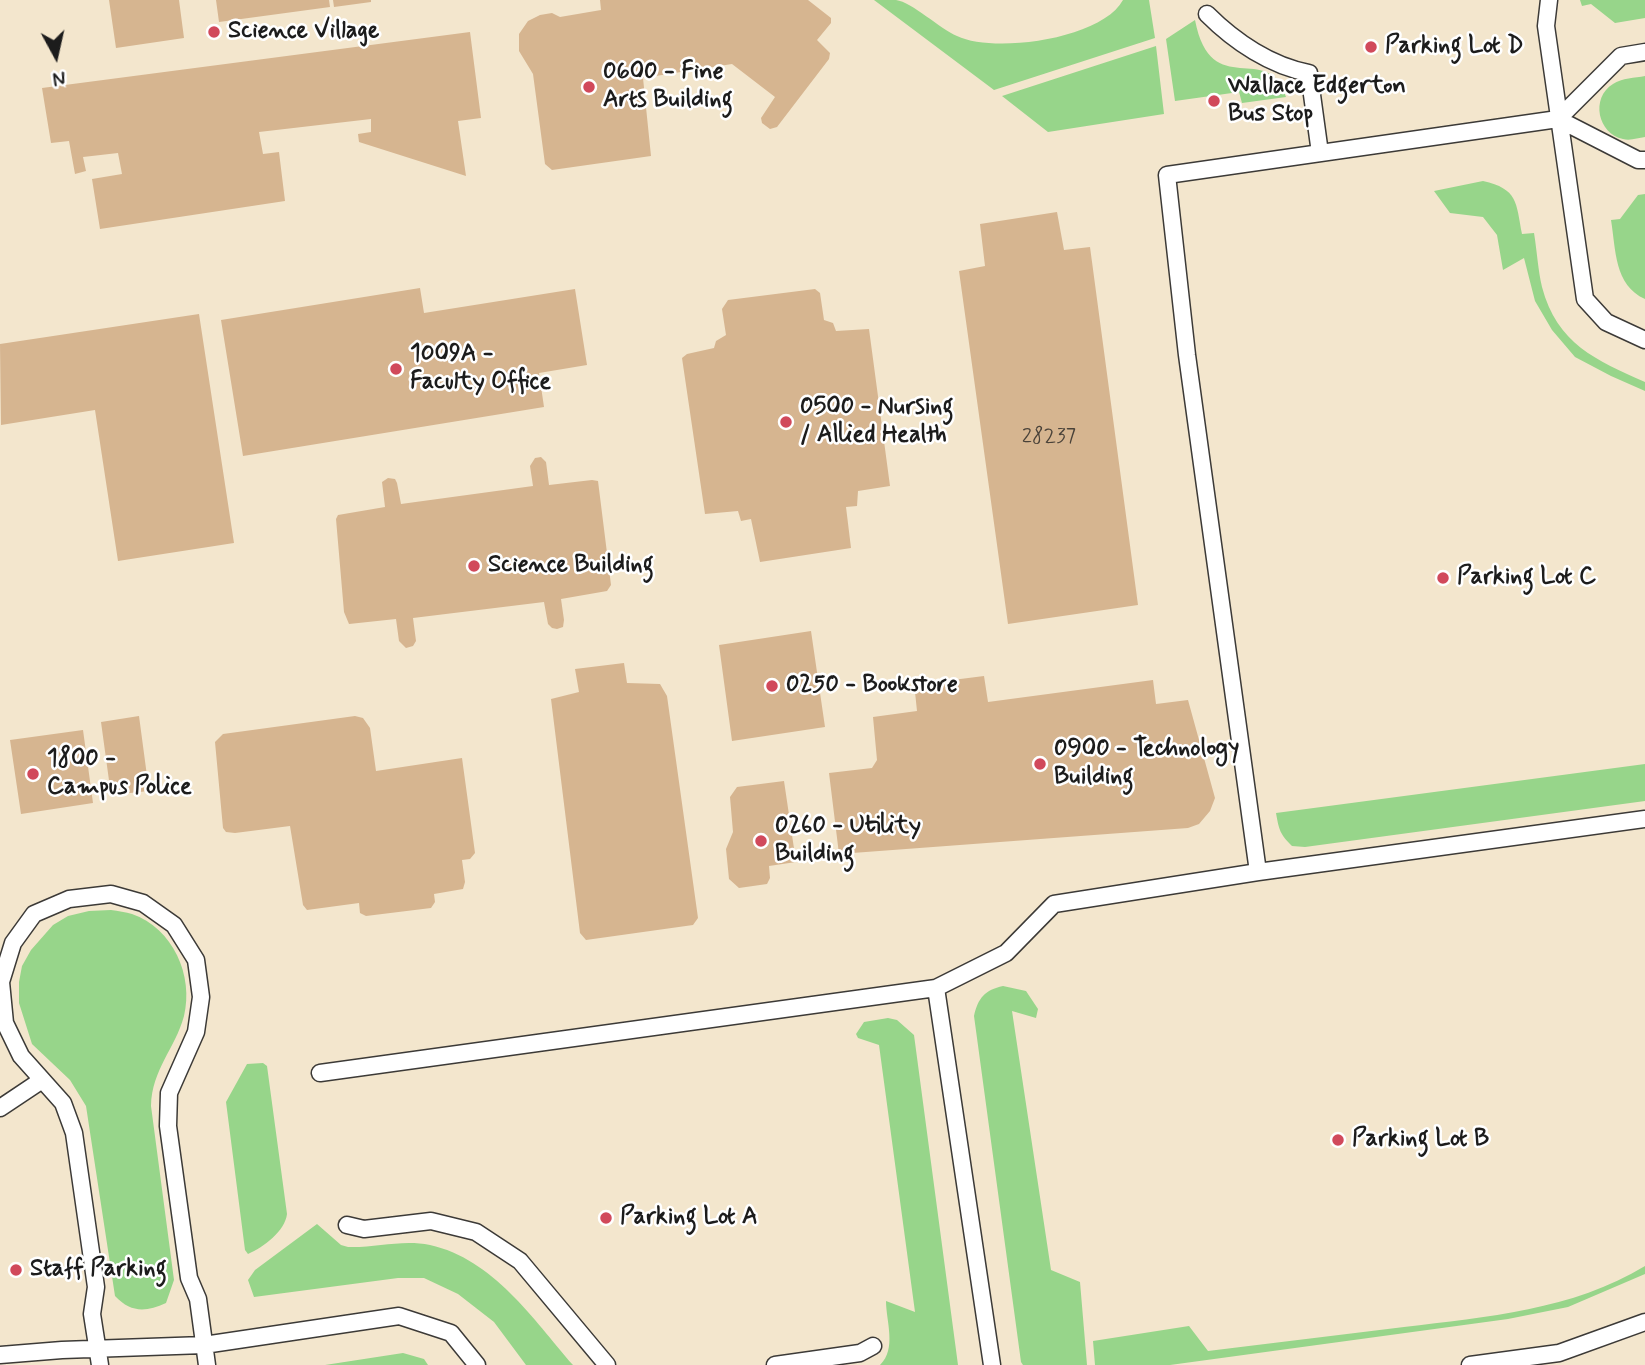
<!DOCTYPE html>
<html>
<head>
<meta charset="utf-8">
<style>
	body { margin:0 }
	#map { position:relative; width:1645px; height:1365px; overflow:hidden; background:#f3e6cd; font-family:Mynerve,sans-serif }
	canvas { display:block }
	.north { position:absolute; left:21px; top:21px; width:70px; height:70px; -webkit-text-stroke:5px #fff; paint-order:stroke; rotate:172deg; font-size:19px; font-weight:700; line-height:28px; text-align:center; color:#1c1c1c }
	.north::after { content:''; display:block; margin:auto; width:24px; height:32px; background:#1c1c1c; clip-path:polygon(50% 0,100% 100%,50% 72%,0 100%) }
</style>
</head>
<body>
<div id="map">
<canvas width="1645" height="1365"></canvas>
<div class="north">N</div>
</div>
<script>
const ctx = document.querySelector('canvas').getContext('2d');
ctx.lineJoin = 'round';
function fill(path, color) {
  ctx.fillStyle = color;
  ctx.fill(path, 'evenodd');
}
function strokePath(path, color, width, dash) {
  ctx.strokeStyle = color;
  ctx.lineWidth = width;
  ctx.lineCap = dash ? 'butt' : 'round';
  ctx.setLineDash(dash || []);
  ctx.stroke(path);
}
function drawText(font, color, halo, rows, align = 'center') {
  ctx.font = font + ' Mynerve,sans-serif';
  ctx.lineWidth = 5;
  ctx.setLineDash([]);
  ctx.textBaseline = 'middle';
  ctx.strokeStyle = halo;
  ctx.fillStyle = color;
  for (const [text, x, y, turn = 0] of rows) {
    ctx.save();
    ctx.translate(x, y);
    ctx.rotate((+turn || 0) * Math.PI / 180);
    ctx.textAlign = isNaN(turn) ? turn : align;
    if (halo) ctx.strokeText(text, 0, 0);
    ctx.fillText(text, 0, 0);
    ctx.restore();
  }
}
fill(new Path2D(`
	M874,0c7,0 15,0 22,0 16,2 44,29 61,36 37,18 145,3 166,-36h26l6,38 -161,52z
	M1580,0h65v18l-30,5 -24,-19 -9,2z
	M1195,20c16,83 74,19 91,77l-44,6 -3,-11 -64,9 -9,-62z
	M1156,46l8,68 -116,18 -46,-36z
	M1645,76v61c-7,1 -15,4 -22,2 -25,-5 -33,-41 -10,-55 9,-6 22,-6 32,-8z
	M1483,181c35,8 33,21 39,53l12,-1c3,18 4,37 8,54 15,57 54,73 103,95v9l-34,-15 -36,-19 -23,-27 -17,-29 -11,-43 -21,12 -6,-35 -14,-18 -33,-4 -16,-22z
	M1645,194v105c-31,-14 -29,-49 -34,-79l9,-1 18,-24z
	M1645,764v37l-340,46 -13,-1c-12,-12 -13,-16 -16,-33z
	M111,910c7,1 15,2 21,4 41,14 62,62 52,102 -9,33 -32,53 -33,90l23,174 -8,23c-20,9 -35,10 -51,-7l-29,-190 -16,-26 -38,-36 -13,-41v-21l3,-16 9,-16 22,-25 15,-9 21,-5z
	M1003,986l23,5 12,18 -2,9 -24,-7 39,259 29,12 7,83h-64l-2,-3 -47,-346c4,-18 11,-26 29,-30z
	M888,1018l9,2 17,15 44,330h-78c17,-16 6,-44 6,-64l29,11 -36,-267 -21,-7 -2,-4 8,-12z
	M263,1063l4,3 20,148c-2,17 -23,33 -39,40l-3,-4 -19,-148 21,-38z
	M317,1224l24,21 7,2c28,1 54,-8 82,-2 63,14 103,74 143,120h-47l-32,-43 -36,-28 -34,-16h-26l-144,19 -6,-17 7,-10z
	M1645,1266v8l-77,33 -60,12 -338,46h-75l-2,-24 96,-15 19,25c65,-8 131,-16 196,-24 82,-10 169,-17 241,-61z
	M403,1353l21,6 4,6h-103z`), '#97d58a');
fill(new Path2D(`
	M109,0h70l5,38 -68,10z
	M216,0h113l1,7 -111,15z
	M333,0h38v2l-37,5z
	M600,0h208l23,18v5l-14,17 13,13 -1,6 -52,68 -7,2 -8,-6 -1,-5 14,-21 -43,-33 -89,14 8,78 -99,14 -7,-6 -12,-90 -14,-23v-17l9,-13 12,-6 12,-2 8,4 41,-7z
	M470,32l11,86 -23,3 8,55 -107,-34 -1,-8 13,-2v-13l-112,13 4,22 16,-2 6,49 -185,28 -8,-50 30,-5 -4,-21 -35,4 3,14 -11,3 -6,-33 -18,2 -9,-55z
	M1057,212l7,38 26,-3 48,358 -130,19 -49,-353 26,-5 -5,-42z
	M420,288l4,25 151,-24 12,76 -48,8 5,34 -301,49 -22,-136z
	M815,289l5,4 4,27 9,3 3,8 33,-2 21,157 -32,5 -1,15 -11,1 5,41 -91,14 -9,-43 -10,2 -3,-10 -33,3 -23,-156 5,-4 27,-6 2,-7 10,-6 -4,-26 6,-9z
	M199,314l35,229 -116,18 -23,-151 -94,15 -1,-81z
	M541,457l5,5 3,23 43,-5 6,1 13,104 -4,6 -46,8 3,21 -1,7 -6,2 -5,-1 -4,-4 -4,-22 -131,16 3,23 -3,5 -7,2 -7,-7 -3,-22 -47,5 -5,-12 -8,-93 2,-4 47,-8 -3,-25 6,-4 7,1 2,4 4,21 132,-18 -3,-20 5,-8z
	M811,631l14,96 -93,14 -13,-96z
	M624,663l3,20 33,1 7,12 31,222 -5,7 -107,15 -6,-7 -29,-234 28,-7 -4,-23z
	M984,676l4,26 165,-22 3,24 32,-4 27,98 -5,13 -11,13 -11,4 -349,26 -10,-81 43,-5 5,-8 -4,-43 44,-6 -2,-19 6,-8z
	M139,716l10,75 -38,4 -10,-73z
	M355,716l8,2 7,10 6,43 86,-13 13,95 -5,6 -8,1 3,22 -2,7 -29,5 1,8 -4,6 -65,8 -6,-3 -1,-10 -52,7 -4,-5 -13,-79 -55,7 -9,-1 -3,-4 -8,-86 8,-8z
	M83,730l10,73 -72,11 -11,-74z
	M784,781l12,81 -27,4 1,12 -3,6 -28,4 -10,-9 -3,-30 7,-17 -3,-35 7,-10z`), '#d6b590');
const service = new Path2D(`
	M1549,0l-3,26 39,273 21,23 39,18
	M1207,14c28,28 64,52 102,59l11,80
	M1558,119l63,-63 24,-4
	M1558,119l80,41h7
	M1258,872l-71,-517 -20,-180 391,-56
	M936,988l56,377
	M320,1073l616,-85 70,-35 48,-49 204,-32 387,-53
	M0,1108l42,-28
	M347,1225l17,4 67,-8 45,11 44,29 87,104
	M0,1355l62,-5 142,-5 195,-29 52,17 26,32
	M100,1365l-8,-51 4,-27 -22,-154 -11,-30 -42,-47 -16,-33 -4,-41 12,-39 21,-29 35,-15 42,-5 32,9 31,22 22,35 5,37 -5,35 -27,61 -1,33 21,152 9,21 9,66
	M775,1365l85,-12 13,-7
	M1470,1365l89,-12 86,-31`);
strokePath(service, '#3c3a37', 19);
strokePath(service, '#fff', 16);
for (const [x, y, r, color] of [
	[214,32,7,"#d1495b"],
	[1371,47,7,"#d1495b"],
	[589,87,7,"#d1495b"],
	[1214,101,7,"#d1495b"],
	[396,369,7,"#d1495b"],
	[786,422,7,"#d1495b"],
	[474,566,7,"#d1495b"],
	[1443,578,7,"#d1495b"],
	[772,686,7,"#d1495b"],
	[1040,764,7,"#d1495b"],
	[33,774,7,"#d1495b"],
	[761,841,7,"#d1495b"],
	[1338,1140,7,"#d1495b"],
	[606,1218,7,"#d1495b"],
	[16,1270,7,"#d1495b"]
]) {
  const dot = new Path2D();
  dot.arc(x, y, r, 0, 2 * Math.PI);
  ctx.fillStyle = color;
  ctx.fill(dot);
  strokePath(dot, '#fff', 2.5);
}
drawText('21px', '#4a4239', null, [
	["28237",1049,438]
]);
drawText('bold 24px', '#1c1c1c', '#fff', [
	["Science Village",228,32],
	["Parking Lot D",1385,47],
	["0600 - Fine",603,73],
	["Arts Building",603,101],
	["Wallace Edgerton",1228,87],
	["Bus Stop",1228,115],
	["1009A -",410,355],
	["Faculty Office",410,383],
	["0500 - Nursing",800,408],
	["/ Allied Health",800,436],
	["Science Building",488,566],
	["Parking Lot C",1457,578],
	["0250 - Bookstore",786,686],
	["0900 - Technology",1054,750],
	["Building",1054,778],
	["1800 -",47,760],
	["Campus Police",47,788],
	["0260 - Utility",775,827],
	["Building",775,855],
	["Parking Lot B",1352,1140],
	["Parking Lot A",620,1218],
	["Staff Parking",30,1270]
], 'left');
</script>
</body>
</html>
